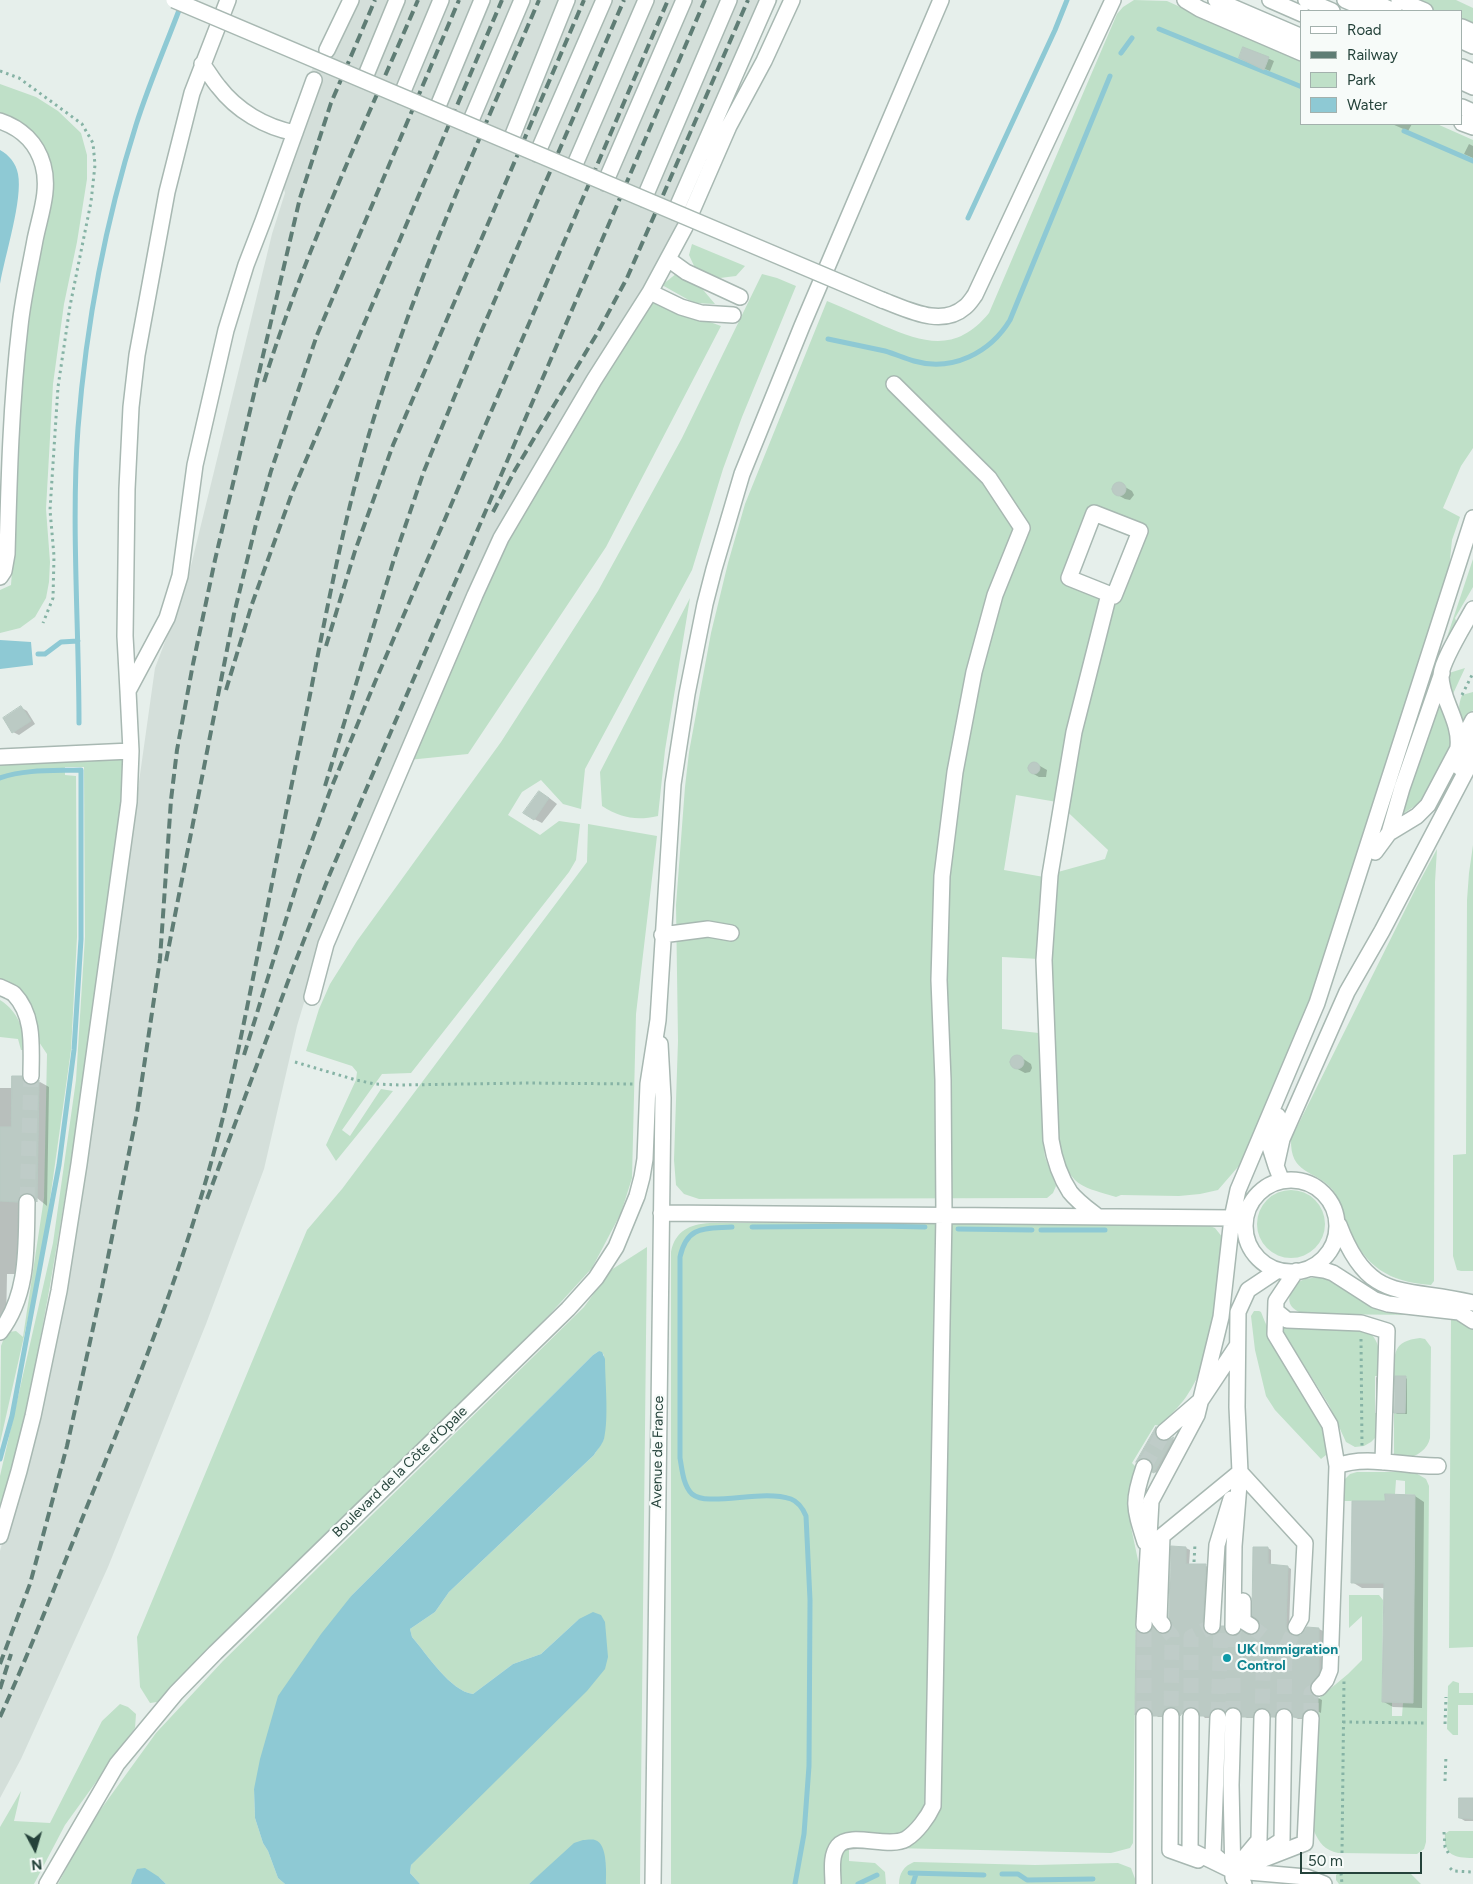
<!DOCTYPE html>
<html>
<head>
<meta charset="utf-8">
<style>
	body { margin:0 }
	#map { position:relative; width:1473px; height:1884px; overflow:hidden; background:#e6efeb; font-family:Figtree,sans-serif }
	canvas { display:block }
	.legend { position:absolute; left:1300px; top:10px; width:162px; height:115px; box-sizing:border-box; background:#f7fbf9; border:1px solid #a3b1ad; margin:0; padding:6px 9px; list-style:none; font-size:15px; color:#24423a }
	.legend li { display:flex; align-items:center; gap:10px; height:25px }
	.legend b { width:25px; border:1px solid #a3b1ad }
	.north { position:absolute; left:10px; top:1824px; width:50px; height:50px; -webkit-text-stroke:4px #f7fbf9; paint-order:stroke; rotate:174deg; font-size:14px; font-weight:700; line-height:20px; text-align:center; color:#24423a }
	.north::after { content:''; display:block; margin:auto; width:18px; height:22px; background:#24423a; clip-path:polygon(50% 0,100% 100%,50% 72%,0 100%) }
	.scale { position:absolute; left:1300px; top:1852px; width:122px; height:22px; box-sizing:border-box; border:2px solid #24423a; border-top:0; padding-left:6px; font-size:15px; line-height:18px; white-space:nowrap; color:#24423a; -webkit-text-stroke:4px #f7fbf9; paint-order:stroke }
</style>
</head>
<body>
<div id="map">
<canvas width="1473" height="1884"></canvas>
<ul class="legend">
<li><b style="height:6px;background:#fff"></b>Road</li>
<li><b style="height:6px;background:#5f7d75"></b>Railway</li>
<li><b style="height:14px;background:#bfe0c8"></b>Park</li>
<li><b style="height:14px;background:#8ec9d4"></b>Water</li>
</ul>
<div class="north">N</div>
<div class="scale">50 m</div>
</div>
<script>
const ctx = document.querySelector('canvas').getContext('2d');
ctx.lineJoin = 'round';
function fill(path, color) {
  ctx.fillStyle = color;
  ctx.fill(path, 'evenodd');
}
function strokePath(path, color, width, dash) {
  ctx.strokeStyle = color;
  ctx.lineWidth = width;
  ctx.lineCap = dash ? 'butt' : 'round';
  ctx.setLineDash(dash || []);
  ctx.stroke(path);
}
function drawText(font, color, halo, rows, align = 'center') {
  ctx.font = font + ' Figtree,sans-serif';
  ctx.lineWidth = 4.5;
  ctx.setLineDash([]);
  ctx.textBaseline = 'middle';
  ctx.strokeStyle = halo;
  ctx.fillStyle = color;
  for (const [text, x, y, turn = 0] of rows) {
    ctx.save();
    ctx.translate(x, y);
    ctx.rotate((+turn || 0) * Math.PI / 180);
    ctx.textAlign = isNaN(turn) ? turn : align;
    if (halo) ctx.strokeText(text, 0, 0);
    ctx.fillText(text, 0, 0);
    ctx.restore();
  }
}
fill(new Path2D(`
	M347,0h431l-114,252 -180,307 -160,377 -27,90 -33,143 -58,155 -98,243 -87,192 -21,39v-247l13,-46 113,-631 29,-206 24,-63 4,-21 5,-6 84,-344 13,-41 -2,-8 26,-109z`), '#d4dfda');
fill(new Path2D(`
	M1134,0l33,1 135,61v62h135l36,16v308l-12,18 -18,42 17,9 -8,23 -3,29 -134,423 -71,168 -26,30 -18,4 -21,2 -58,-1 -5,2c-32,-10 -43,-9 -56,-43 -8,-93 -17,-189 -2,-282l47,-13 3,-9 -51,-48 -41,-7 -12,75 40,7 -5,82 -37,-2v72l37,4 4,109 2,15 11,29 -3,7 -6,5 -348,1 -15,-5 -8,-9 -2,-25 4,-119 -2,-136 9,-118 4,-35 22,-119 17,-70 17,-59 82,-203c19,8 38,16 57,25 42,18 73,26 105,-13l128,-299 6,-7zM1094,514l45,17 -30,63 -40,-16z
	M1405,0h51l17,8v22l-11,-5v-14h-31z
	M0,84l36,13 22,14 23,22 6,22v24l-10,63 -13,62 -11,80 -7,125 4,53 -1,20 -3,16 -11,19 -15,11 -20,5v-43l11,-5 1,-14 9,-227 30,-150 -14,-54 -19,-20 -18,-7z
	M692,244l53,22 -9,10 -16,2 -25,-10 -6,-13z
	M677,273l22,12 16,19 -21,-1 -32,-18z
	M762,274l15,4 19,8 -54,131 -19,52 -31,101 -107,199 -4,40 -18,-5 -22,-24 -19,12 -14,23 32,20 19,-14 21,3 -4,36 -7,12 -158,201 -29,1 -40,56 8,6 31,-47 12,2 -57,70 -10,-16 30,-65 1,-8 -5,-6 -46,-15 13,-42 11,-25 27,-43 144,-199 97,-151 84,-153z
	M649,300l72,26 -115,221 -138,207 -60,6 91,-207z
	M1473,559v28l-18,31 4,11 -34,74z
	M690,598l-25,152 -7,66c-22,5 -37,2 -56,-10l-2,-34z
	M1465,668l-13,28 -5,-6 2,-17z
	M1473,692v18l-7,11 -3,1c-5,-9 -5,-17 -1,-27z
	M1438,694l14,34v18l-27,50 -7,8 -17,11z
	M123,756v44c-20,143 -39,285 -63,427 -16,94 -32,189 -60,281v-32l53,-233 23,-163 9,-143 -1,-170h-19v8l11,1 1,161 -6,113 -23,164 -14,78 -34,151 1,-97 3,-8 5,-6 7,-1 7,6 21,-139 3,-144 -12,-18 -18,-48 -17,-9v-216z
	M588,824l69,12 -21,178 -4,164 -11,35 -29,55 -42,46 -393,388 -7,1 -10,-16 -3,-50 170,-407 35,-41 245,-327z
	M1473,845v426h-12l-4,-1 -4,-14v-101l13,-1 1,-254 2,-27z
	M1437,849l-2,33 -1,399 -3,4c-42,-3 -66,-18 -83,-58 -5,-13 -7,-27 -16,-38 -18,-20 -42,-14 -41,-50l124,-249z
	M0,1000c19,12 23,29 27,50h-6l-3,-11 -18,-2z
	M1257 1224a34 34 0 1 1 68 0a34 34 0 1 1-68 0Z
	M710,1223h406l91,2 8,3 8,10c-4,49 -7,117 -37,159 -7,10 -17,19 -25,29l-6,-1 -23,38 6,6 -9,33 2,25 8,38 -1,60h-2l-3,218 -3,5 -19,5 -262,-6v14l26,2 10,9 1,12h-215v-632c4,-21 19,-28 39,-29z
	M647,1247l-7,637h-34l-1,-26 -50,4 -26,22h-109l-10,-11 1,-8 168,-246 -38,35 -28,10 -40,30c-23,-3 -46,-40 -61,-57l-2,-8 25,-17 14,-20 145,-137 10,-16v-84l-5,-4 -6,4 -241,240 -98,194 1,29 8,25 5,8 10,27 7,6h-119l-7,-7 -27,3 -1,4h-73l30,-57 68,-94 67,-72 361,-354 27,-37z
	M1319,1277l19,7 16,12 17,8 52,11 -119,-1c-18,-6 -18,-17 -8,-31l9,-4z
	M1254,1311h5l2,1c17,48 67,91 65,143l-5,4 -46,-49 -9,-14 -11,-46 -4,-34z
	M1451,1319l11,3 11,8v317l-24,1z
	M1284,1326l80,2c19,13 15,27 15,48h-4v37h3l-1,23 -6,6 -7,4 -9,1 -9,-5 -17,-37 -47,-75z
	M1420,1338l5,1 6,8 -1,91c-3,15 -22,25 -36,16v-41h11l1,-37h-12c0,-23 -1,-35 26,-38z
	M1357,1472h57l12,7 3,7 -3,356 -2,7 -7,5 -79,-1c-13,-3 -19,-10 -24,-22l4,-132 30,-25 14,-14v-44l-13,12v-33h30l4,5 -1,102h10v14h10l1,-13 10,-1 2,-207 -10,-1v-13l-9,-1 -1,14h-10v7h-42v-20l7,-7z
	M1453,1681l6,2v10h14v12h-15v30h-5l-6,-6 1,-43z
	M120,1704l8,3 8,7 -1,14 -70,97 -31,59h-34v-57l21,-36 -7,30 36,2 52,-102z
	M1449,1831h24v27c-18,0 -30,-3 -28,-24z
	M914,1862l121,3 83,-2 13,5 6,16h-238c0,-11 5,-18 15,-22z
	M1338,1873l73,1 10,10h-82l-3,-4v-5z`), '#bfe0c8');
fill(new Path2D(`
	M0,150c9,5 16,13 18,24 5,25 -13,81 -18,110z
	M0,640l31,2 2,23 -33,4z
	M599,1351l3,1 3,7c0,22 4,59 -1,80 -2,6 -7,11 -10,16l-145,137 -14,20 -25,17 2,8c15,17 38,54 61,57l40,-30 28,-10 38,-35 14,-7 8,3 4,7 3,35 -3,12 -18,22 -176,174 -1,8 10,11h-135l-7,-6 -10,-27 -5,-8 -8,-25 -1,-29 6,-30 18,-63 43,-62 31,-39 241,-240z
	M583,1840c3,0 9,-1 12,0 13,4 11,33 11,44h-77l45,-41z
	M145,1868l14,9 7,7h-35l1,-4 5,-11z`), '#8ec9d4');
fill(new Path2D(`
	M1244,48l30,13 -4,10 -25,-10z
	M1392,124h20l-4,7z
	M1469,144l4,2v12l-9,-4z
	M1118,483l14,8 2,4 -4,5 -5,-1 -9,-5 -2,-3 1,-6z
	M22,708l5,3 8,13 -16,11 -6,-3z
	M1033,762l14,8 -1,7h-7l-9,-5 -2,-5z
	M548,797l9,7 -15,19 -8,-4z
	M1019,1056l12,8 1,4 -2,4 -5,1 -13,-7 1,-8z
	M21,1077l11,6 1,3 7,-4 9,5 -2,119 -10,-8 -5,2 -11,74h-14l-1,50h-6v-236h13z
	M1376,1377l2,1 -1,35 -1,-1z
	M1405,1377l2,2v35h-10l-2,-2z
	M1156,1429l1,7 5,6 13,-3 -19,34 -2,-2v-7l-5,-5h-5l-6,3z
	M1415,1496l9,6 -2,206 -29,-1 -9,-5 1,-114h-23l-10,-6 34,-80z
	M1172,1548h14l4,2 -1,15 17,1 3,2 -3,60 3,7 7,1 7,-8 9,10 25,-3 5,-9 6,-78 3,2v16l17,1 3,2 -2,61 2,5 6,3 5,-2 5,-7h12l4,2 -1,44 -9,14 3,8 6,3 -1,13 -6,-3 -8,4 -2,5h-7l-4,-2 -3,-7 -3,-1 -8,4 -2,5h-2l-4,-2 -3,-6 -3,-1 -8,4 -2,5h-9l-4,-2 -3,-7 -3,-1 -8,4 -6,-3 -5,1 -6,8h-7l-9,-10 -6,2 -4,7 -10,-9 -6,2 -5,7h-7l-9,-9 -6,2 -4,6 -3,-2 1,-82 7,4 5,-2 4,-5 11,7 9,-6z
	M1473,1799v22h-8l-5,-3z`), '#0003');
strokePath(new Path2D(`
	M1159,29l143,58
	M1121,53l11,-15
	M1404,131l69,30
	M968,218l87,-188 12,-30
	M828,339c19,4 38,8 57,12 10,3 19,7 29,10 38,11 76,-8 96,-41l100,-244
	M38,654h7l16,-12 17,-1
	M79,723c0,-97 -8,-199 -1,-295 8,-102 27,-205 58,-303 13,-41 30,-80 45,-120
	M0,778c26,-9 53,-7 81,-8v169l-7,111 -15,115 -47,251 -12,43
	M732,1227c-27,2 -45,-2 -52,30v201c2,11 3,27 12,36 5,4 12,5 18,5 25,1 58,-8 81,0 8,3 12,10 15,17l4,84 -1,166 -5,68 -9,50
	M752,1227l127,-1 46,1
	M958,1229l74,1
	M1041,1230h64
	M910,1873l74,2
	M1002,1874h16l9,6 66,-1
	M858,1884l19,-9
	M913,1884l3,-10`), '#8ec9d4', 5);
const building = new Path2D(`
	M1243,47l26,10 -5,13 -25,-12z
	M1112 489a7 7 0 1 1 14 0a7 7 0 1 1-14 0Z
	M21,706l10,15 -19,12 -9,-15z
	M1028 768a6 6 0 1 1 12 0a6 6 0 1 1-12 0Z
	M539,791l10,7 -15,22 -11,-7z
	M1010 1062a7 7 0 1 1 14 0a7 7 0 1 1-14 0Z
	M12,1076h10l1,5 7,4 6,-1 3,-4 -2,122 -5,-8 -4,-1 -6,1 -4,8 -18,-1v-74h11z
	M1395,1376h11l-1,37h-11z
	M1156,1427l-1,7 5,7h6l8,-4 -20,36 -2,-1 1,-7 -6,-7h-5l-6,4z
	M1385,1494l30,1 -2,208 -31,-1 2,-119h-33l1,-82h33z
	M1171,1546l15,1v17h20l-3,61 1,6 7,4 6,-1 4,-8h3l4,9 4,1 6,-1 3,-4 10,4 8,-4v-9l-7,-6 1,-69h15v17l20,2 -2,61 2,4 4,4 5,1 4,-1 6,-8 12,1v45l-9,14 2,8 6,2v15l-7,-3 -8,4 -1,5 -9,-1 -4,-8 -5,-1 -8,4 -1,5h-4l-4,-8 -5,-1 -8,4 -1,5h-11l-4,-9 -5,-1 -8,4 -6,-3 -5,1 -5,7h-9l-4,-8 -5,-1 -5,1 -6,8 -4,-8 -5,-1 -8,4 -1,5h-9l-4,-8 -5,-1 -5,1 -4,7 1,-85 8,4 5,-1 4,-6 6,7h5l4,-1 4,-5v-5l-3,-5z
	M1459,1798h14v21l-14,-1z`);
fill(building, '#bbcac4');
strokePath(building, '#b8c9c2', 1);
strokePath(new Path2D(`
	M27,1202l4,-126
	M1144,1467l20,-35
	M1163,1625l9,11 -1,80
	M1251,1626l13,10 -2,81
	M1144,1716v-91
	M1191,1716v-79l21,-11
	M1233,1716v-89
	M1218,1717l3,-91
	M1284,1717l1,-68 11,-22
	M1311,1718v-25l8,-5`), '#bfccc8', 15, [15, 8]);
const minor = new Path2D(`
	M228,0l-36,93 -25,99 -30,163 -6,52 -4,82 -2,147 3,55 39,-73 13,-42 15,-111 31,-135 20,-65 17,-44 51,-141
	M1185,0l15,9 102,44
	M1216,0l86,37
	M1270,0l32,14
	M1306,0l26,11
	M1345,0l26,11
	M1369,0l25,11
	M1399,0l26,11
	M1462,27l11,5
	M1462,41l11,5
	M327,50l24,-50
	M202,64c6,7 10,15 16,22 19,25 47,41 77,47
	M1462,67l11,5
	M364,80l33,-80
	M1462,82l11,5
	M401,96l40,-96
	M1462,107l11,5
	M436,111l46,-111
	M0,121c21,7 37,22 43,44 7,25 -3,50 -8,75 -5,28 -12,57 -15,86 -9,76 -11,152 -13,228l-3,17 -4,6
	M1462,123l11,4
	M469,125l53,-125
	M510,142l57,-142
	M537,154l67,-154
	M573,169l73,-169
	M605,183l79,-183
	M644,199l85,-199
	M675,212l93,-212
	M668,259l18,13 54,25
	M882,300c25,9 59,28 83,7 4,-3 7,-8 10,-12l138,-295
	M733,315l-32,-2 -20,-6 -31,-15 35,-65 44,-101 35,-65 28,-61
	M1094,513l46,18 -26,65 -45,-18z
	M1458,747c3,-26 -18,-49 -17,-72 1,-15 24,-51 32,-66
	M0,757l131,-6
	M1459,767l14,-28
	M1389,833l13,-45 40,-115
	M1375,852l14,-19 28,-17 11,-11 45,-85
	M662,935l46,-6 23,4
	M0,987c4,2 10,4 14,7 21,22 17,54 17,82
	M312,997l14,-53 149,-349 26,-57 93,-158 56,-88
	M1276,1166l-6,-19 8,-31
	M1281,1179l-5,-13 6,-27 65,-147 35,-61 91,-173
	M1245 1226a46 46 0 1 1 92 0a46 46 0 1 1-92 0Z
	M661,1213l571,5
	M1097,1216c-9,-7 -20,-15 -27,-24 -10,-15 -16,-34 -19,-52l-7,-180 6,-85 24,-143 35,-138
	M1339,1225c30,80 65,61 134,78
	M1310,1268l14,2 9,3 42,27 13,4 71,8 14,9
	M1296,1271l-20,30 -1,33 55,91 7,41 -7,204 -4,10 -7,8
	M1276,1311l11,9 74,3 26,8 -4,131
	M0,1332c29,-38 26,-85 27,-130
	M1164,1432l37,-32 36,-54
	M1337,1466c29,-12 69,1 101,0
	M1144,1467c-12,35 -10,40 1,75
	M1240,1472l65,71 -4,75 -5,9
	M0,1536l19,-65 14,-55 26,-125 20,-127 50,-362 2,-51 -3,-60
	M1243,1601v20l8,5
	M1144,1625l7,-124 46,-86 24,-98 11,-99 6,-28 79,-187 156,-485
	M1163,1625l-4,-5 3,-84 78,-64
	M1212,1626l5,-81 14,-46
	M1233,1627l1,-81 6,-74 -3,-65 1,-95 10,-22 30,-20
	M1171,1716l-1,134 28,10
	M1191,1716l-1,134 43,21 72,-28 6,-125
	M1233,1716l-2,69 2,93
	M1218,1717l-5,137 20,17 11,13
	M1262,1853l20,-13 2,-123
	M1234,1870l25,-30 3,-123
	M1237,1871l69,6 18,7
	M47,1884l70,-120 59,-71 39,-40 353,-344 28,-31 20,-31 21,-51 5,-19 3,-18 3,-75 10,-64 15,-236 14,-90 18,-90 9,-35 28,-95 60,-148 139,-326
	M653,1884l10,-786 -3,-54
	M833,1884c0,-12 -3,-28 5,-38 12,-15 51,3 68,-7 11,-7 22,-22 27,-33l11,-591 -1,-135 -4,-100 3,-104 13,-104 19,-100 21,-77 27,-67 -33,-50 -95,-94
	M1144,1884v-168`);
strokePath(minor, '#a8b8b2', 18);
strokePath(new Path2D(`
	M0,71l19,7 63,46 11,19 2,22 -4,37 -21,104 -12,81 -8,123 4,46 -1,42 -10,25
	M1462,695l11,-22
	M295,1062l61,18 19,4 26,1 127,-2 105,1
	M1361,1339l1,108
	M1194,1562l1,-18
	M1343,1722l84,1
	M1445,1724l1,-27
	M1445,1781l1,-26
	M1444,1832l1,15 5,9
	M1342,1853l2,-174
	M1450,1868l3,3 20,1
	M1341,1873l1,11`), '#86b3a5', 3, [2.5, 4]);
strokePath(minor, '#fff', 15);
strokePath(new Path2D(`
	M264,382c41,-131 100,-256 154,-382
	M493,512l22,-42 83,-138 29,-54 121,-278
	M326,646l29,-95 38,-106 191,-445
	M226,690l26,-86 40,-111 210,-493
	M325,786l69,-227 30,-88 57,-139 143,-332
	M166,961l68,-347 22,-90 15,-53 46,-136 142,-335
	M244,1055l57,-184 29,-80 45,-109 293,-682
	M207,1199l86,-231 36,-92 376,-876
	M0,1664l30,-80 37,-138 34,-154 36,-179 23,-154 11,-159 6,-50 16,-86 22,-104 85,-362 31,-95 44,-103
	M0,1689l11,-35
	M0,1717c35,-77 65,-157 97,-235 49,-121 96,-242 127,-369 16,-67 29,-136 43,-204 13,-68 27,-136 41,-204 17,-86 33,-172 57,-257 44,-154 111,-301 174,-448`), '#5f7d75', 4, [10, 5]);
const minorBridge = new Path2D(`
	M174,0l708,300`);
strokePath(minorBridge, '#a8b8b2', 18, []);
strokePath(minorBridge, '#fff', 15);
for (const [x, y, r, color] of [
	[1227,1658,5,"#0f9aa8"]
]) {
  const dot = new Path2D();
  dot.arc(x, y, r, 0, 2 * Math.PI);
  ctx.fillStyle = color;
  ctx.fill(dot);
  strokePath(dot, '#f7fbf9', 2);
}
drawText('14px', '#24423a', '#f7fbf9', [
	["Avenue de France",658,1452,-89],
	["Boulevard de la Côte d'Opale",400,1472,-44]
]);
drawText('bold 14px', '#0d838f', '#f7fbf9', [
	["UK Immigration",1237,1650],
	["Control",1237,1666]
], 'left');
</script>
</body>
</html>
